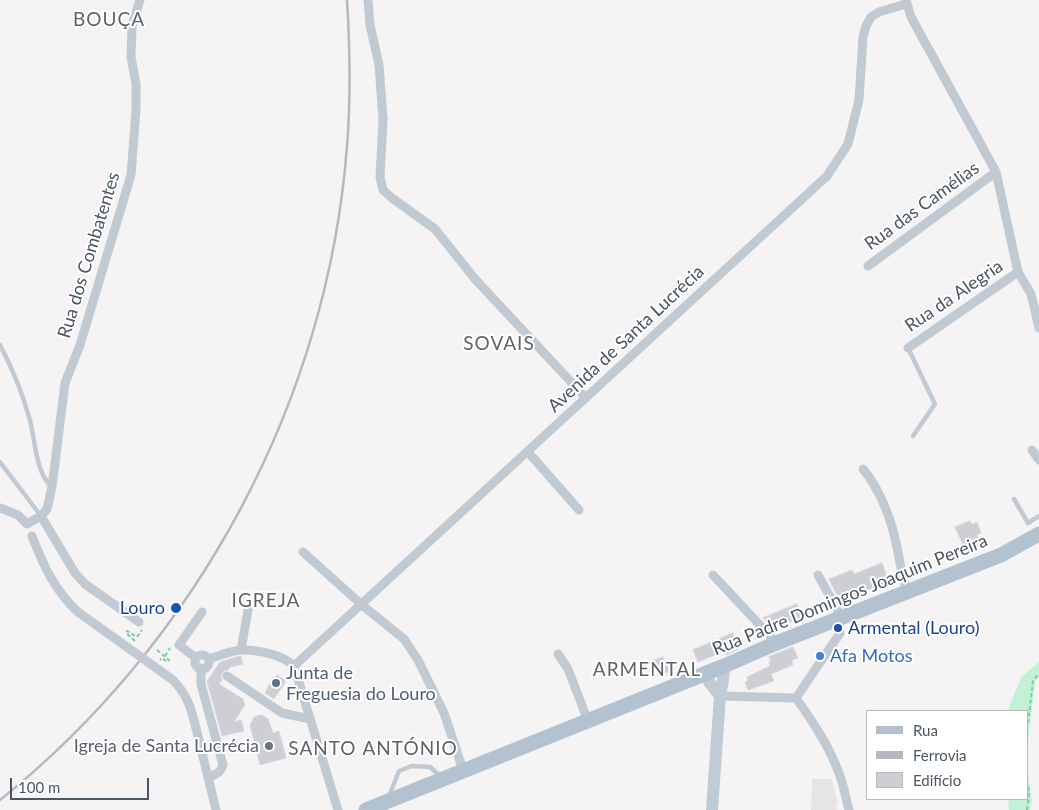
<!DOCTYPE html>
<html>
<head>
<meta charset="utf-8">
<style>
	body { margin:0 }
	#map { position:relative; width:1039px; height:810px; overflow:hidden; background:#f5f3f3; font-family:Lato,sans-serif }
	canvas { display:block }
	.legend { position:absolute; left:866px; top:710px; width:162px; height:90px; box-sizing:border-box; background:#fff; border:1px solid #b7bbc0; margin:0; padding:6px 9px; list-style:none; font-size:15px; color:#4a5661 }
	.legend li { display:flex; align-items:center; gap:10px; height:25px }
	.legend b { width:25px; border:1px solid #b7bbc0 }
	.scale { position:absolute; left:10px; top:778px; width:139px; height:22px; box-sizing:border-box; border:2px solid #4a5661; border-top:0; padding-left:6px; font-size:15px; line-height:18px; white-space:nowrap; color:#4a5661; -webkit-text-stroke:4px #fff; paint-order:stroke }
</style>
</head>
<body>
<div id="map">
<canvas width="1039" height="810"></canvas>
<ul class="legend">
<li><b style="height:6px;background:#b3c2d1"></b>Rua</li>
<li><b style="height:6px;background:#b5b8bd"></b>Ferrovia</li>
<li><b style="height:14px;background:#cdcfd5"></b>Edifício</li>
</ul>
<div class="scale">100 m</div>
</div>
<script>
const ctx = document.querySelector('canvas').getContext('2d');
ctx.lineJoin = 'round';
function fill(path, color) {
  ctx.fillStyle = color;
  ctx.fill(path, 'evenodd');
}
function strokePath(path, color, width, dash) {
  ctx.strokeStyle = color;
  ctx.lineWidth = width;
  ctx.lineCap = dash ? 'butt' : 'round';
  ctx.setLineDash(dash || []);
  ctx.stroke(path);
}
function drawText(font, color, halo, rows, align = 'center') {
  ctx.font = font + ' Lato,sans-serif';
  ctx.lineWidth = 4;
  ctx.setLineDash([]);
  ctx.textBaseline = 'middle';
  ctx.strokeStyle = halo;
  ctx.fillStyle = color;
  for (const [text, x, y, turn = 0] of rows) {
    ctx.save();
    ctx.translate(x, y);
    ctx.rotate((+turn || 0) * Math.PI / 180);
    ctx.textAlign = isNaN(turn) ? turn : align;
    if (halo) ctx.strokeText(text, 0, 0);
    ctx.fillText(text, 0, 0);
    ctx.restore();
  }
}
fill(new Path2D(`
	M812,779h20l6,24 -2,3 1,4h-26z`), '#e6e4e5');
fill(new Path2D(`
	M1039,662v15l-4,5 -7,61v-32h-20l2,-7 12,-28z
	M1028,774l4,27 -2,9h-21l-1,-11h20z`), '#c3f1d5');
const building = new Path2D(`
	M970,521l2,3 5,-2 4,11 -4,2 4,11 -13,5 -3,-7 -2,1 -8,-18z
	M882,563l7,19 -49,19 -11,-22 23,-9 2,4z
	M797,604l5,13 -29,13 -10,-12z
	M733,633l6,16 -13,6 -1,-4 -27,11 -5,-12z
	M793,647l5,11 -6,2 1,5 -22,9 3,7 -26,9 -3,-8 3,-1 -1,-4 23,-11 -1,-4h2l-2,-5z
	M241,656l2,8 -13,3 -2,3 -4,1 -3,4 1,5 -3,4 24,15 2,6 -11,17 7,-2 3,11 -22,5 -15,-55 13,-19z
	M663,657l7,14 -11,5 -7,-15z
	M277,675l9,6 -12,18 -9,-6 8,-16 2,1z
	M262,715l6,4 5,14 6,-2 7,27 -26,7 -10,-40 4,-8z`);
fill(building, '#cdcfd5');
strokePath(building, '#d7d9de', 1);
strokePath(new Path2D(`
	M135,641l-9,-8 1,-2 10,6 5,-7
	M157,650l12,10 -2,2 -5,-4 -2,2
	M165,656l5,-8
	M1028,723l5,-42 6,-8
	M1027,810l2,-17 -1,-9`), '#7ad0a6', 2, [4, 2.5]);
strokePath(new Path2D(`
	M0,345c12,23 22,46 29,72 6,19 6,55 22,69
	M908,348l27,56 -22,32
	M0,462l41,54
	M1014,499l14,24 11,-7
	M389,796l10,-25 13,-5 18,1 10,9`), '#c1cad2', 4.5);
strokePath(new Path2D(`
	M368,0l2,25 9,40 4,54 -3,58 3,13 9,8 43,31 40,50 111,119
	M906,0l5,17 85,155 22,100 13,22 8,34
	M868,266l128,-94
	M908,348l110,-76
	M1032,450l7,10
	M528,452l51,58
	M863,469c16,19 28,49 33,74 4,16 5,34 12,49
	M0,508l18,7 9,9 14,-8 34,57 10,11 54,38
	M41,516l6,-7 5,-22 13,-104 15,-38 51,-170 5,-65v-26l-5,-27 1,-31 8,-26
	M303,552l59,53 42,34 14,21 26,53 19,57
	M713,575l58,62 3,7
	M818,575l24,43
	M241,650l7,-40
	M558,654l10,15 20,52
	M195 662a7 7 0 1 1 14 0a7 7 0 1 1-14 0Z
	M196,658l-17,-13 23,-33
	M208,659c11,-3 24,-9 35,-9 16,0 40,5 51,16l44,144
	M294,666l533,-490 21,-32 11,-44 4,-63 3,-11 5,-9 8,-5 27,-8
	M201,668v16l22,81c-3,8 -7,10 -15,12
	M227,676l55,37 28,6
	M720,696l76,2
	M796,698c17,24 34,49 44,78 4,11 6,23 9,34
	M796,698l44,-65
	M196,728l20,82`), '#c1cad2', 9);
strokePath(new Path2D(`
	M705,674l5,9 10,13
	M712,810l8,-114 3,-16 1,-14`), '#c1cbd6', 12);
strokePath(new Path2D(`
	M366,810l358,-144 50,-22 227,-89 38,-21`), '#b3c2d1', 15);
strokePath(new Path2D(`
	M0,800c198,-159 328,-400 347,-654 4,-49 3,-97 0,-146`), '#b5b8bd', 2.5);
strokePath(new Path2D(`
	M32,536c11,29 23,55 46,76l95,68c15,16 18,28 23,48`), '#c1cad2', 9);
for (const [x, y, r, color] of [
	[176,608,6,"#1a4fb4"],
	[838,628,5,"#1a4fb4"],
	[820,656,5,"#3f7fe0"],
	[276,683,5,"#5c6f8a"],
	[269,746,5,"#6b7280"]
]) {
  const dot = new Path2D();
  dot.arc(x, y, r, 0, 2 * Math.PI);
  ctx.fillStyle = color;
  ctx.fill(dot);
  strokePath(dot, '#fff', 2);
}
drawText('18px', '#4a5661', '#fff', [
	["Rua das Camélias",922,206,-36],
	["Rua dos Combatentes",89,255,-73],
	["Rua da Alegria",954,296,-34],
	["Avenida de Santa Lucrécia",626,339,-43],
	["Rua Padre Domingos Joaquim Pereira",850,595,-22]
]);
drawText('18px', '#164399', '#fff', [
	["Louro",165,608],
	["Armental (Louro)",848,628,"left"]
], 'right');
drawText('18px', '#366cbe', '#fff', [
	["Afa Motos",830,656]
], 'left');
drawText('18px', '#4e5e75', '#fff', [
	["Junta de",286,673],
	["Freguesia do Louro",286,694]
], 'left');
drawText('18px', '#5b616d', '#fff', [
	["Igreja de Santa Lucrécia",259,746]
], 'right');
ctx.letterSpacing = '1px';
drawText('19px', '#5f6368', '#fff', [
	["BOUÇA",109,20],
	["SOVAIS",499,344],
	["IGREJA",266,601],
	["ARMENTAL",647,670],
	["SANTO ANTÓNIO",373,749]
]);
ctx.letterSpacing = '0px';
</script>
</body>
</html>
